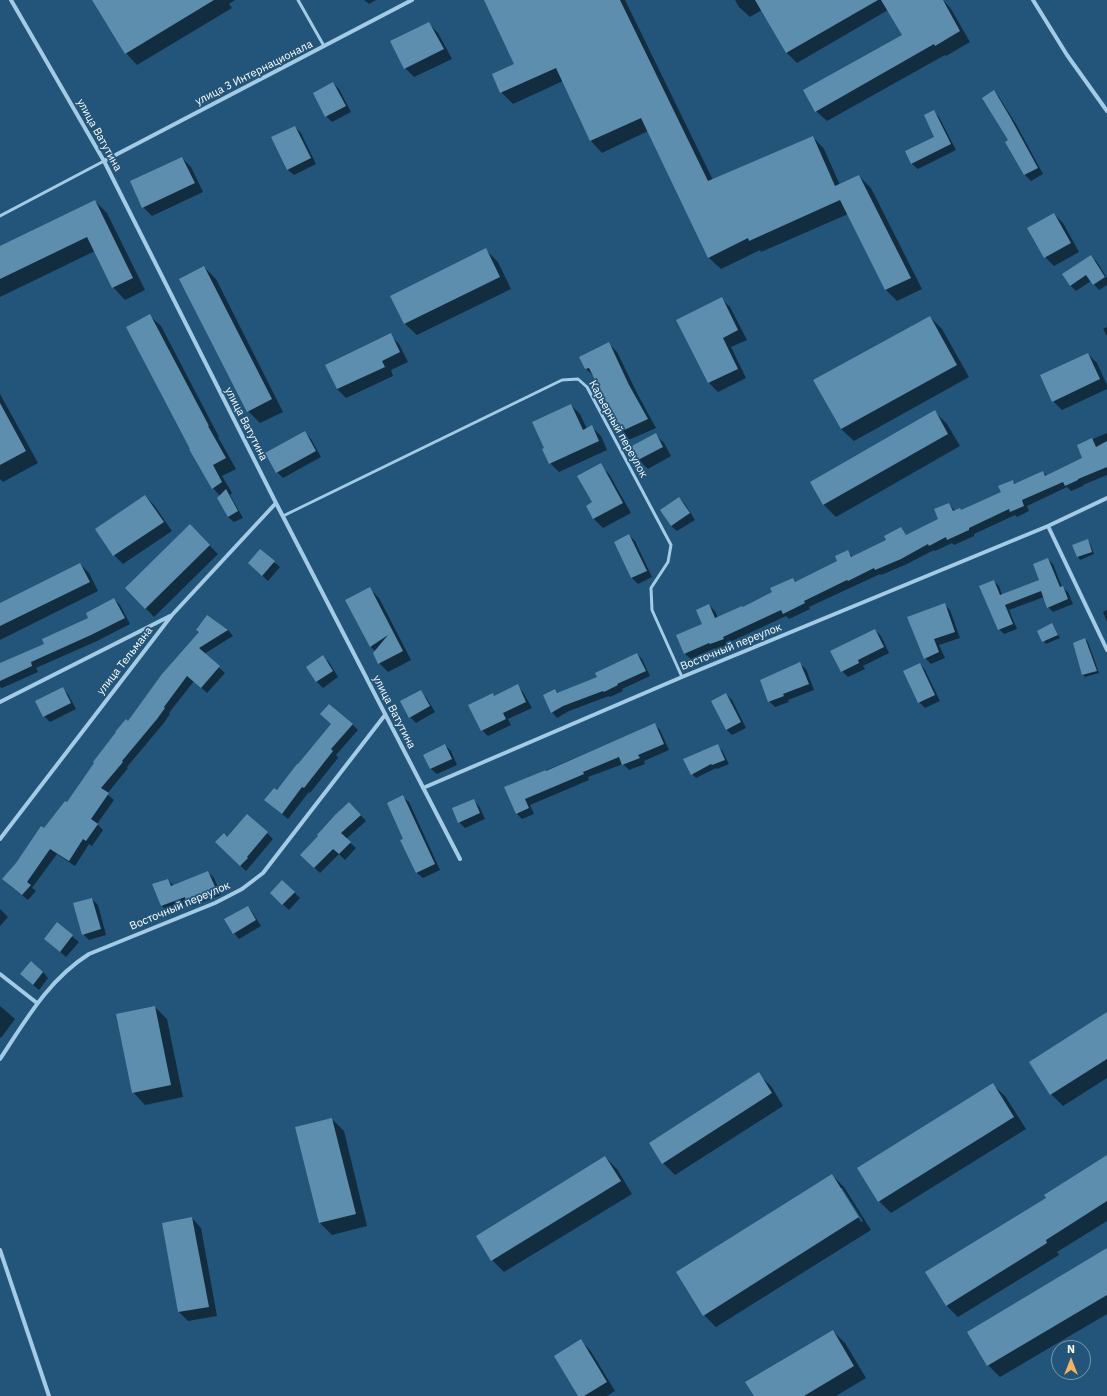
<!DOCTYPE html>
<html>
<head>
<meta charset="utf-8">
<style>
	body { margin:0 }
	#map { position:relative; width:1107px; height:1396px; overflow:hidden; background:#225579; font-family:"IBM Plex Sans",sans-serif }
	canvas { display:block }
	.north { position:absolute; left:1051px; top:1340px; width:40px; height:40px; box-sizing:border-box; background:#225579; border:1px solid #7a99af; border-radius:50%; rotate:0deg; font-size:11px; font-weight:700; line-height:16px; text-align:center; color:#fff }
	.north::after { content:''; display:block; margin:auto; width:14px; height:18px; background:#f1b465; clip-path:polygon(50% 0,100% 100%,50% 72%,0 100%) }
</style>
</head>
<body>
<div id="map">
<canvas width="1107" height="1396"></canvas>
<div class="north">N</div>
</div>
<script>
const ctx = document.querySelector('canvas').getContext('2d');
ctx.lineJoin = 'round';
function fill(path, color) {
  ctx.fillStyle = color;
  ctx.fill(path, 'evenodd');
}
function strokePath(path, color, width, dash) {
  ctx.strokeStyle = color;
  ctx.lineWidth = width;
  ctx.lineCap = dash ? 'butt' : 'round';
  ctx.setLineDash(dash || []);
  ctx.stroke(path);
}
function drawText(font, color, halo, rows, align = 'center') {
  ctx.font = font + ' "IBM Plex Sans",sans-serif';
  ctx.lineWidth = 3.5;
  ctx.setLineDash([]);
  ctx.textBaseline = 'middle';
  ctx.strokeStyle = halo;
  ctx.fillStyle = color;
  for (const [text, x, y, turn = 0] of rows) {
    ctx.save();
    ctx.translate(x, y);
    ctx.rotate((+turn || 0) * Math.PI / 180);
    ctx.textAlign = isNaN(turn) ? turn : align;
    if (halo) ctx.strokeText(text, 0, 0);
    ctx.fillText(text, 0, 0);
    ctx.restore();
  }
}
fill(new Path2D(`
	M93,0h142l-6,4 3,4 -95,57 -11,-12z
	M364,0h12l-7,4z
	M494,0h131l88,180 100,-43 11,12 16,36 19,-9 12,12 51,101 -25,12 -11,-11 -38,-76 -87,38 -1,-2 -39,19 -12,-11 -61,-127 -46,22 -11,-12 -28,-60 -50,23 -12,-12 14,-28z
	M735,0h208l8,9 19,33 -24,14 -1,-1 -118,66 -11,-10 87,-75 -15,-26 -91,53 -11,-11 -24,-42 -12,7 -11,-10z
	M429,24l9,9 14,26 -38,18 -9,-9z
	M333,83l6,6 12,23 -19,10 -6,-6z
	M994,91l5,6 17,27 27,50 -12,7 -6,-6 -19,-33 3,-2z
	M933,111l6,6 17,33 -38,19 -6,-5 -6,-13 30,-14z
	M295,127l6,6 15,31 -22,11 -6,-5 -16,-32z
	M182,158l9,9 12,25 -51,24 -9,-9z
	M95,201l12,12 38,77 -20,10 -12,-13 -18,-36 -95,46v-50z
	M1054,214l9,9 16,29 -25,14 -9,-9z
	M486,250l12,12 13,27 -94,46 -13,-12z
	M1091,256l6,6 10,16v7l-8,5 -8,-9 -15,10 -6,-6z
	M204,267l12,12 67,133 -23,11 -12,-12z
	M721,298l9,9 17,33 -16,7 15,31 -28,14 -9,-9 -31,-63z
	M150,316l11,10 58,111h-1l18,32 -14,7 10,17 -2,2 13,23 -9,4 -6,-5 -8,-21 -7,-8 -22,-39z
	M930,317l12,12 27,48 -115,64 -13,-12z
	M1107,327v9l-4,-7z
	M390,335l9,9 9,18 -17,8 2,6 -47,22 -9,-9 -11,-24z
	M608,343l9,9 21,43 18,33 -25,11h-2l-9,-9 -6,-15 -18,-37 -10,-9 -6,-11z
	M1088,354l9,9 10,22v4l-45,21 -9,-9z
	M0,394l38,69 -35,19 -3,-3z
	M571,405l9,9 7,15 5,-2 9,9 6,14 -48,22 -9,-9z
	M935,412l12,12 13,22 -124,71 -12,-12 -13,-23z
	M305,433l6,6 10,18 -38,21 -6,-6z
	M1107,433v42l-24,10v1l-12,5 -4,-4 -40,19 2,5 -12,6 -2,-2 -41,19v2l-20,9 -2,-2 -17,8 -1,-1 -27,14 -26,11 -1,-1 -71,33 1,2 -21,10 -3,-3 -58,27 1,1 -13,6 -1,-2 -24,11 -6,-5 -8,-18 26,-11 6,-20 6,6 3,7 25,-10 31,-15 19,-14 3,3 43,-21 8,-10 6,6 34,-17 14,-12 6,8 33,-16 9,-16 6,7h6l41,-19 10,-11 4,3 27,-12 4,4 37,-18 -6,-13z
	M655,434l9,9 7,13 -23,13 -9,-9 -7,-13z
	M600,465l9,9 22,39 -28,15 -9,-9 -7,-13 6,-3z
	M145,496l9,9 18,26 -49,33 -9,-9z
	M679,498l6,6 10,16 -18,11 -6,-5z
	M190,526l28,28 -64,63 -28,-29z
	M629,535l6,6 17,36 -14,7 -6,-6 -17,-36z
	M1087,540l3,3 4,11 -14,6 -2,-3 -5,-12z
	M1048,559l5,5 9,23 6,5 5,12 -20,8 -5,-5 -4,-10 -35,13 8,19 -13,5 -5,-5 -5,-48 5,5 3,9 38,-15z
	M274,562l6,5 -12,14 -13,-12z
	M80,564l9,9 9,18 -98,49v-36z
	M370,589l9,9 32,62 -23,12 -9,-9 -4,-12 -4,-4 -24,-47z
	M114,599l6,6 10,19 -33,17 -61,27 2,4 -36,16 -2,-1v-22l45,-21 45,-26z
	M944,604l6,6 10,28 -21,7 6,13 -14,6 -6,-6z
	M1107,610v12l-4,-10z
	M207,616l21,14 5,6 -29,18 21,19 -18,20 -13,-12 -25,32 1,1 -7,10 -36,43 1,1 -21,26 7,6 -17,24 6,6 -11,16 -3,-2 -14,22 -18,-12 -25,34 4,3 -8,9 -19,-15 35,-56 23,-26 62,-81 71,-90z
	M1052,624l8,14 -14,6 -8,-13z
	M875,630l6,6 8,17 -26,13 2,3 -17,8 -6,-6z
	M1085,639l3,3 11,31 -14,4 -2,-2z
	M637,654l5,5 8,17 -28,13 1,2 -13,6 -1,-1 -40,15 -12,7 -5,-6 3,-22 3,3 40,-16z
	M323,657l6,5 9,15 -15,11 -6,-6 -10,-15z
	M800,664l6,5 8,21 -26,10 1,2 -14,5 -6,-6z
	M920,664l5,6 15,31 -15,7 -6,-6z
	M518,686l5,6 9,16 -24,11 3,6 -23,11 -6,-6 11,-36 2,3z
	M62,688l6,6 8,15 -26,13 -6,-6z
	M420,691l6,6 9,15 -19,11 -6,-6z
	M726,694l6,6 14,28 -14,7 -6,-6z
	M352,724l6,6 -22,25 2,3 -28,35 -1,-1 -21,27 -23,-19z
	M654,724l6,6 9,20 -25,11 1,3 -16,6 -6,-6 -35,13 1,3 -59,25 4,9 -12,5 -6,-6 -11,-25z
	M445,745l6,6 6,14 -20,9 -6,-5 -6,-14z
	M718,746l4,4 7,14 -12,5 -1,-1 -20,10 -4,-4z
	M403,797l6,5 31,68 -17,8 -6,-5 -13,-34z
	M473,800l6,6 6,13 -20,9 -6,-6z
	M355,809l11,12 -20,18 10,9 -11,12 -6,-6 -19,19 -19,-18z
	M267,833l6,6 -27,32 -24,-23 5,-10z
	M208,872l6,6 7,17 -28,11 -3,-3 -22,9 -6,-6 -8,-21 14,-5 6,6z
	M294,892l6,6 -11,12 -12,-11z
	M92,899l6,6 8,30 -17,5 -6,-6z
	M248,907l5,6 8,13 -22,13 -5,-6z
	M0,909l8,8 -8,9z
	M57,924l22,18 -13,15 -21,-18z
	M43,972l5,6 -9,12 -12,-10z
	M0,1006l15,13 -14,19 -1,-1z
	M155,1007l12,12 16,78 -38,8 -12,-13z
	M1107,1013v65l-44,28 -12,-12z
	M758,1074l13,12 12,20 -108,69 -12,-12z
	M992,1084l13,12 21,33 -135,84 -12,-12z
	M332,1119l12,12 23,95 -35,9 -12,-12z
	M1107,1156v65l-50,31 2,3 -101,62 -12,-12 101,-107z
	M605,1157l12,12 15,25 -128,78 -12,-12z
	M832,1175l12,12 27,43 -155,97 -12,-12zM840,1188h2l21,33 -2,1z
	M192,1218l9,10 16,88 -29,5 -9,-9 -16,-88z
	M1107,1250v64l-107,63 -12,-12z
	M833,1331l12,12 21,35 -30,18h-81z
	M581,1341l9,9 25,41 -8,5h-28z`), '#0007');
fill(new Path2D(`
	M92,0h122l-89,54z
	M484,0h136l88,181 105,-45 22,50 24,-11 52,103 -26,12 -45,-90 -91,41 -1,-3 -40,20 -67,-140 -51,23 -34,-73 -56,25 -8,-19 22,-10z
	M755,0h123l-92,53z
	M881,0h62l17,31 -25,15 -1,-2 -119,68 -12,-22 99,-55z
	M429,22l15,27 -40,20 -14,-28z
	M333,82l13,24 -21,11 -12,-24z
	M994,90l16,27 28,51 -14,7 -19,-33 3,-2 -26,-42z
	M934,110l17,34 -40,20 -6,-13 29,-14 -10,-22z
	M295,126l16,32 -24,12 -16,-33z
	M182,157l13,26 -53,25 -12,-27z
	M95,200l38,78 -21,10 -25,-51 -87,42v-33z
	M1054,213l17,30 -27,15 -17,-30z
	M486,248l14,29 -96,47 -14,-28z
	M1091,255l14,22 -12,8 -7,-10 -16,11 -8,-12z
	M204,266l68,133 -25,13 -68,-133z
	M722,297l16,33 -15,8 15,31 -30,14 -32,-63z
	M150,314l59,112h-1l18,32 -13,7 9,17 -10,7 -23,-40h1l-64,-122z
	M930,316l27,49 -116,64 -28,-49z
	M391,333l9,19 -18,9 3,6 -48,22 -12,-24z
	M609,342l20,43 19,34 -26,12 -1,-1 -2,1 -8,-15 2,-1 -24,-47 -4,1 -6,-12z
	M1088,353l12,26 -48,23 -12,-27z
	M0,403l26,48 -26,14z
	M571,404l12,26 9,-5 7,16 -50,23 -7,-15 2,-1 -12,-26z
	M935,410l13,24 -125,71 -13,-23z
	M305,431l11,20 -40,22 -11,-20z
	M656,433l7,14 -25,13 -8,-13z
	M1092,438l4,9 11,-6v26l-29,12v1l-13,6 -2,-4 -41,18 2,6 -14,6 -1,-3 -40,19v2l-22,10 -1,-3 -17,9 -1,-2 -27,15 -26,11 -1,-2 -26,13 -1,-1 -43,21 1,2 -22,11 -2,-4 -58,27 1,2 -14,5 -1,-1 -25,11 -8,-19 26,-11 -6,-14 13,-6 6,14 27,-12 1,1 29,-15 -2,-4 23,-10 2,4 42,-21 -2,-5 13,-6 3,7 35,-17 -2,-4 17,-9 5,8 32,-16 -4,-10 15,-6 4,8 7,-3 1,2 40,-18 -3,-6 15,-6 1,4 29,-13 2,5 37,-18 -5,-13z
	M601,463l22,40 -30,16 -7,-13 6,-4 -15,-26z
	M226,489l12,22 -10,6 -11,-19z
	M145,495l19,27 -51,34 -18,-27z
	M679,497l11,16 -19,13 -11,-16z
	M190,524l20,21 -65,64 -20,-21z
	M629,534l18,37 -16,7 -17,-36z
	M1088,539l4,13 -15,5 -5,-12z
	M260,549l15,12 -13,15 -14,-13z
	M1048,558l12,29 3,-1 5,13 -21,9 -6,-17 -36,14 8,19 -15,6 -19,-44 15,-6 6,15 39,-15 -6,-16z
	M80,563l10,19 -90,44v-23z
	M370,587l33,64 -25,13 -5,-11 15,-18 -18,12 -25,-47z
	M114,598l11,20 -34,17 -60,27 1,4 -32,15v-18l44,-19 -2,-5 46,-21 -2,-5z
	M945,603l10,29 -21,7 5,13 -15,7 -17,-42z
	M207,615l21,15 -29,18 21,18 -19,22 -14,-12 -23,31 1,1 -8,11 -35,42 1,1 -22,26 8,5 -18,26 7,5 -12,17 -3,-2 -14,22 -19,-12 -23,33 4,3 -9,10 -20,-16 14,-16 25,-37 3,2 21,-27 2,1 27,-39 -1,-1 23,-30h-1l11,-13 2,2 34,-47 37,-42 -3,-2z
	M1052,623l6,12 -16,7 -5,-11z
	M875,629l9,18 -26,13 1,3 -18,9 -11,-21z
	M1085,638l12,33 -15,4 -9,-32z
	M637,653l9,18 -29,13 1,1 -14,7 -1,-1 -40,15 -12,7 -8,-18 12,-6 2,4 40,-16 -2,-4z
	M323,655l10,16 -17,11 -10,-15z
	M800,662l9,22 -26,10 1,2 -16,6 -8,-22z
	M920,663l15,32 -17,8 -15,-32z
	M518,684l8,18 -23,11 3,6 -25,12 -13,-26 25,-12 1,3z
	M63,687l8,16 -28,14 -8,-16z
	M421,690l9,16 -21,12 -9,-17z
	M726,693l15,29 -15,8 -15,-29z
	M329,704l24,20 -22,25 2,2 -29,37 -2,-1 -20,27 -18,-14 10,-12 3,2 20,-26h1l33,-40 -11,-10z
	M655,723l9,21 -26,11 2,3 -18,7 -3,-8 -36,15 1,2 -59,25 4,9 -13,6 -12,-27 42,-17v1z
	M445,744l7,15 -22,10 -7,-14z
	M718,744l7,16 -13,5 -1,-1 -20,11 -8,-16z
	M403,795l32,69 -19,9 -16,-33 3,-1 -16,-36z
	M474,799l6,14 -22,10 -6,-15z
	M349,802l12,13 -20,18 10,9 -12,12 -6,-5 -19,19 -14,-13 18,-19 -1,-1 18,-20z
	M247,814l21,18 -21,25 1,1 -8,8 -25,-24 9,-9 3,4z
	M208,871l8,18 -30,12 -1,-4 -24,9 -9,-22 16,-5 3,7z
	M282,880l13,12 -13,13 -12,-12z
	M92,898l9,31 -19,6 -9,-32z
	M248,906l8,14 -23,14 -9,-15z
	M57,922l16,13 -13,17 -16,-13z
	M31,961l12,11 -10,13 -13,-11z
	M155,1006l16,79 -39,8 -16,-79z
	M1107,1012v47l-57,36 -21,-33z
	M759,1072l13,21 -110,71 -13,-21z
	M993,1083l21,34 -136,85 -21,-34z
	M332,1118l24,96 -37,9 -24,-96z
	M1107,1155v46l-61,39 1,3 -101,63 -21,-34 121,-74 -2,-3z
	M605,1156l16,25 -130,80 -15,-25z
	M832,1174l27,43 -156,99 -27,-44z
	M192,1217l17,90 -31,5 -16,-89z
	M1107,1248v47l-120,71 -20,-34z
	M833,1330l21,36 -50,30h-50l-9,-14z
	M581,1339l26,43 -23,14h-6l-24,-40z`), '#5e8eae');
strokePath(new Path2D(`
	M298,0l26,46
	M0,216l104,-55
	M283,516l279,-136 16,-1 9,8 84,158 -3,17 -17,26 1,22 30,67`), '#a3cbe5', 3);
strokePath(new Path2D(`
	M11,0l93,161 172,342 184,356
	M1033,0l34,55 40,56
	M104,161l308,-161
	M1048,526l59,124
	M0,702l170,-86
	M423,788l259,-111 366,-151 59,-28
	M0,839l172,-224 104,-112
	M0,974l37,29
	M0,1059c26,-39 48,-79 89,-105l126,-51 27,-14 21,-16 122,-158
	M0,1250l49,146`), '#a3cbe5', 4);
drawText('11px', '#fff', '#225579', [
	["улица 3 Интернационала",254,73,-27],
	["улица Ватутина",99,135,61],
	["улица Ватутина",246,424,63],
	["Карьерный переулок",618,429,61],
	["Восточный переулок",731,647,-22],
	["улица Тельмана",125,661,-52],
	["улица Ватутина",394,712,63],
	["Восточный переулок",180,906,-23]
]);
</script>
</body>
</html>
